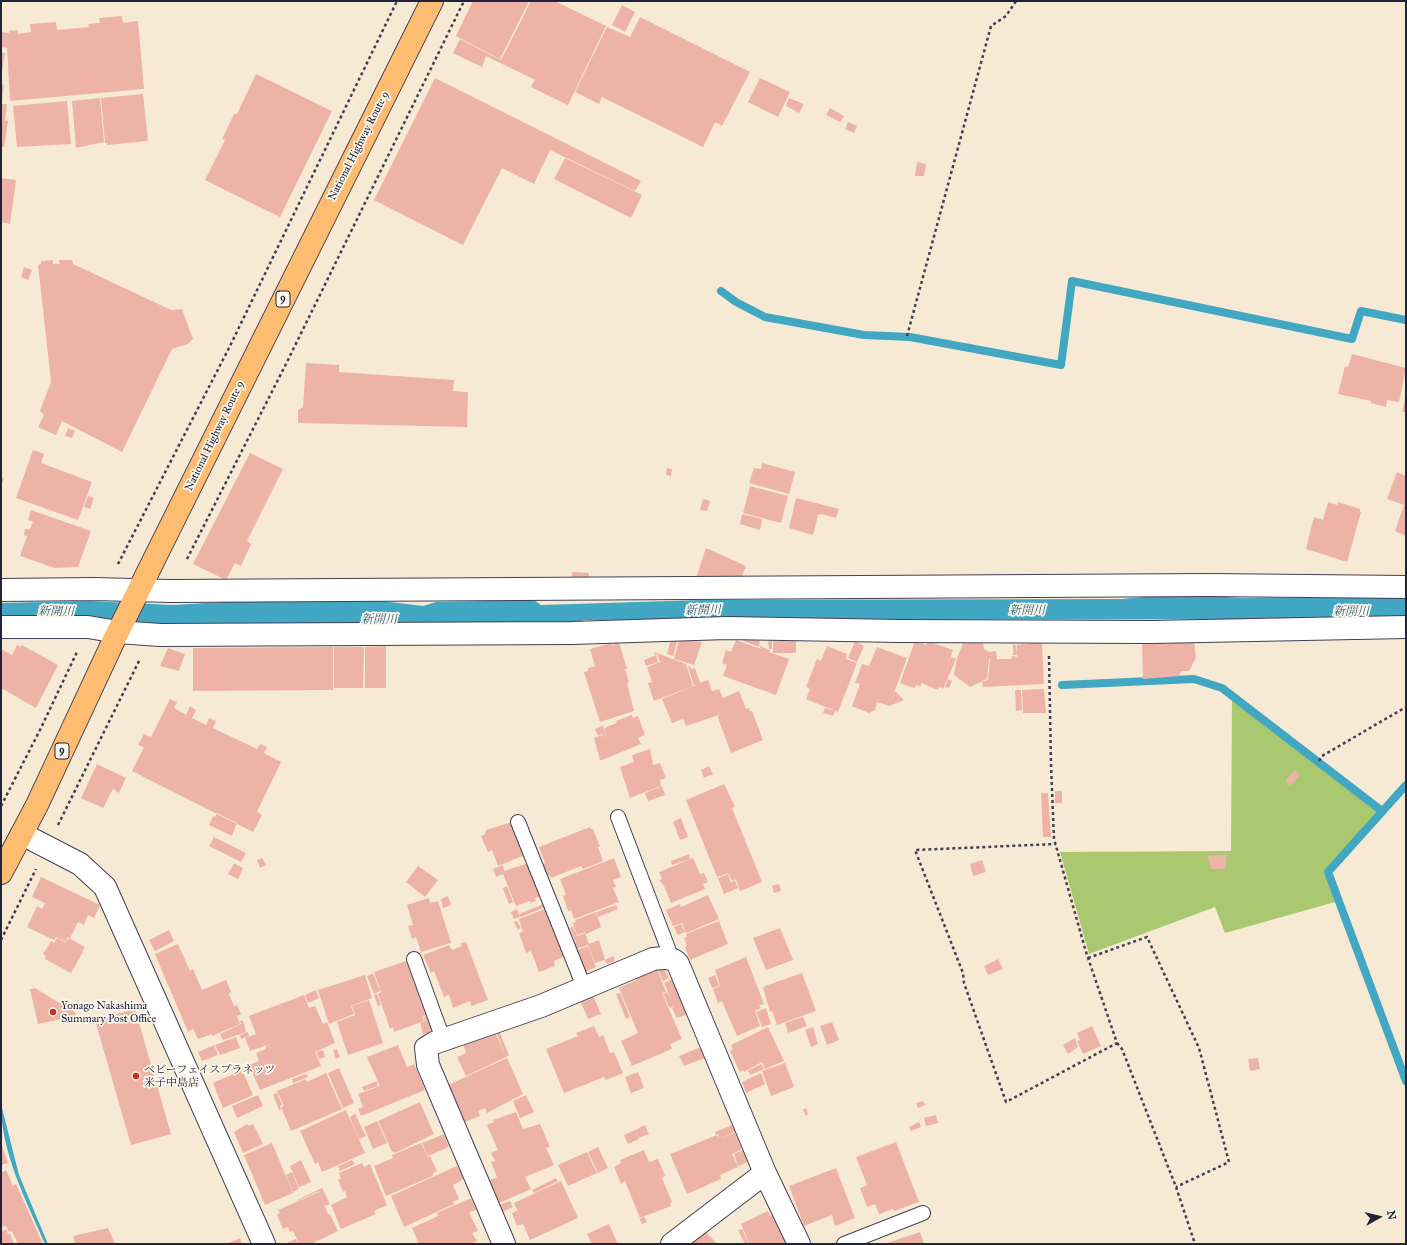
<!DOCTYPE html>
<html>
<head>
<meta charset="utf-8">
<style>
	body { margin:0 }
	#map { position:relative; width:1407px; height:1245px; overflow:hidden; background:#f7ead5; font-family:"IM FELL Great Primer",serif }
	canvas { display:block }
	.frame { position:absolute; inset:0; border:2px solid #22223b; pointer-events:none }
	.north { position:absolute; left:1359px; top:1197px; width:40px; height:40px; -webkit-text-stroke:3px #fbf7ec; paint-order:stroke; rotate:82deg; font-size:11px; font-weight:700; line-height:16px; text-align:center; color:#22223b }
	.north::after { content:''; display:block; margin:auto; width:14px; height:18px; background:#22223b; clip-path:polygon(50% 0,100% 100%,50% 72%,0 100%) }
</style>
</head>
<body>
<div id="map">
<canvas width="1407" height="1245"></canvas>
<div class="frame"></div>
<div class="north">N</div>
</div>
<script>
const ctx = document.querySelector('canvas').getContext('2d');
ctx.lineJoin = 'round';
function fill(path, color) {
  ctx.fillStyle = color;
  ctx.fill(path, 'evenodd');
}
function strokePath(path, color, width, dash) {
  ctx.strokeStyle = color;
  ctx.lineWidth = width;
  ctx.lineCap = dash ? 'butt' : 'round';
  ctx.setLineDash(dash || []);
  ctx.stroke(path);
}
function drawText(font, color, halo, rows, align = 'center') {
  ctx.font = font + ' "IM FELL Great Primer","Noto Serif JP",serif';
  ctx.lineWidth = 3.5;
  ctx.setLineDash([]);
  ctx.textBaseline = 'middle';
  ctx.strokeStyle = halo;
  ctx.fillStyle = color;
  for (const [text, x, y, turn = 0] of rows) {
    ctx.save();
    ctx.translate(x, y);
    ctx.rotate((+turn || 0) * Math.PI / 180);
    ctx.textAlign = isNaN(turn) ? turn : align;
    if (halo) ctx.strokeText(text, 0, 0);
    ctx.fillText(text, 0, 0);
    ctx.restore();
  }
}
fill(new Path2D(`
	M1232,698l146,113 -53,60 10,31 -110,31 -10,-26 -126,47 -29,-102 171,-1z`), '#a9c86f');
fill(new Path2D(`
	M1181,594l61,4 164,-2v23l-821,1 -18,5 -403,4 -163,-8v-18l87,-2 85,4 83,-5 126,1 41,5 13,-4 98,-2 7,5 161,-5 419,-1z
	M1,1104l18,71 29,69h-3c-19,-44 -44,-91 -44,-140z`), '#42a7c2');
strokePath(new Path2D(`
	M721,291l15,11 29,15 99,18 46,2 151,28 11,-84 280,58 9,-28 45,9
	M1062,685l132,-6 28,9 160,123
	M1406,785l-78,87 78,209`), '#42a7c2', 8);
fill(new Path2D(`
	M473,1h56l-29,58 -44,-23z
	M531,1h24l51,25 -38,79 -37,-18 4,-7 -49,-24 -4,11 -29,-14 7,-14 41,21z
	M622,5l13,7 -10,20 -13,-7z
	M122,16l1,7 15,-2 6,68 -134,12 -3,-53 -6,-1v-15l8,1v-2l9,-1v4l13,-2 -1,-8 26,-2 1,8 32,-3 -1,-3 12,-1 -1,-5z
	M640,17l110,55 -28,54 -7,-4 -12,25 -101,-50 -3,7 -24,-12 32,-65 23,10z
	M1,52l4,1 -3,19h-1z
	M256,74l76,37 -52,106 -75,-37 20,-40 -3,-1 12,-25h3z
	M435,78l206,103 -6,10 -85,-41 -16,34 -32,-16 -39,77 -89,-45z
	M760,78l30,14 -12,25 -30,-15z
	M1,84l3,1 -2,15h-1z
	M143,94l5,47 -41,4v-2h-2l-4,-45z
	M100,98l4,44 -28,6 -4,-47z
	M789,98l15,6 -5,9 -13,-7z
	M67,101l4,43 -54,3 -4,-41z
	M1,104h6l-2,16 3,1 -4,26h-3z
	M830,108l14,8 -4,6 -14,-7z
	M848,122l9,4 -3,7 -9,-4z
	M565,158l77,37 -11,23 -77,-39z
	M917,162l9,2 -2,12h-9z
	M1,178l15,2 -6,44 -9,-2z
	M53,260v4h7l-1,-4h13l1,4 98,46 11,-1 11,30 -5,5 -16,5 -50,103 -60,-31 -6,14 -18,-8 6,-12 -4,-4 11,-29 -13,-117 3,-1v-3z
	M24,267l8,3 -4,10 -7,-3z
	M1352,354l54,14 -7,34 -12,-2 -1,7 -15,-4v-2l-33,-7 7,-28 3,1z
	M306,363l33,2v7l115,8 -1,11 15,1 -1,35 -169,-4v-13l5,-3z
	M1405,399h1v13h-4z
	M68,428l7,3 -3,7 -7,-2z
	M33,450l11,4 -3,9 51,19 -14,38 -62,-22z
	M250,453l33,16 -36,72 4,3 -10,22 -6,-3 -9,17 -33,-16z
	M762,463l33,9 -6,22 -40,-11 5,-15 7,1z
	M667,468l5,1 -1,7 -5,-1z
	M1397,472l9,4v60l-11,-5 9,-26 -17,-6z
	M1,477l3,1 -3,8z
	M750,486l38,10 -7,27 -38,-10z
	M88,496l6,2 -4,11 -6,-2z
	M796,498l43,11 -3,9 -15,-4 -3,1 -5,20 -24,-7z
	M703,499l7,2 -3,10 -7,-1z
	M1328,502l9,3 1,-3 22,7v3h1l-14,50 -41,-13 8,-32 9,3z
	M31,510l60,21 -13,36 -23,1 -35,-12 7,-20 -3,-1 1,-6h5l3,-7 -5,-2z
	M742,514l20,5 -2,11 -20,-6z
	M706,548l38,17 2,2 -5,11h-45z
	M572,572l17,1v7l-17,-1z
	M671,639l6,2 -4,15 -6,-2z
	M679,640l23,2 -8,23 -20,-6z
	M736,640l31,11 -7,-3v-2l10,4 -1,2 20,7 -13,36 -53,-19 4,-11 -5,-2 4,-13 5,2z
	M744,640h16l-1,7 -16,-6z
	M796,640v13h-23v-12z
	M768,641h4v8h-3z
	M855,641l9,5 -7,16 -9,-4z
	M915,641l11,4 2,-4 25,9 -11,31 9,-24 5,2 -13,30 -4,-2 -1,3 -17,-7v3l-5,-1 -2,3 -14,-5z
	M964,641l19,1 1,7 6,3 6,-1 1,8h-8l-2,20 -17,8 -16,-12 3,-17z
	M1194,641l2,17 -7,13h-8l-2,5 -36,3 -1,-36 21,-1v2z
	M619,642l8,27h-2l4,13 -2,1 7,28 -34,11 -16,-50 4,-1v-3l7,-2 -5,-17 21,-6 1,2z
	M1042,642l2,42 -61,3 -1,-5 6,-2 2,-21h22v-3l5,1v-12z
	M17,645l3,2 2,-2 36,20 -22,43 -35,-20v-39l11,6z
	M1013,645h3l1,10h-4z
	M386,646v42h-21v-41z
	M827,646l20,8 -1,5 11,4 -19,49 -32,-13 4,-10 -4,-2 11,-28 4,2z
	M333,647v43l-140,1v-43z
	M334,647h30l-1,41h-29z
	M877,647l30,11 -18,48 -12,-4 -2,8 -6,3 -17,-7 8,-22 -5,-1 7,-19 7,2z
	M168,648l17,6 -6,17 -19,-5z
	M654,652l32,12 7,22 -39,15 -6,-18 4,-1 -5,-15 13,-5 -3,-8 -2,1z
	M656,655l2,7 -12,4 -2,-6z
	M690,666l1,3 4,-1 5,15 8,-3 4,11 7,-2 4,9 16,-7 7,18 3,-1 1,3h2l11,29 -32,13 -13,-35 1,-3 -33,11 -3,-7 -11,4 -10,-24 34,-14h-2l-6,-18z
	M948,679l4,2 -3,7 -4,-1z
	M1044,689l2,24h-23l-1,-23z
	M1015,690h6l1,20 -6,1z
	M895,691l9,9 -15,6z
	M170,699l7,3 -3,6 12,7 4,-9 6,4 -4,8 14,7 3,-7 7,3 -3,7 44,21 3,-5 7,3 -3,6 17,9 -24,50 5,3 -9,17 -121,-61 12,-24 -6,-2 6,-11 7,3z
	M825,708l10,3 -2,5 -10,-3z
	M632,715l1,3 5,-2 7,19 -7,3 3,6 -39,16h-2l-6,-22 8,-3 3,3 -3,-4 -4,2 -3,-7 10,-4 -2,2 4,11 -3,-10 13,-5 -1,-2z
	M650,749l3,16 7,-2 6,15 -6,2 1,6 -31,12 -10,-31 14,-5 -2,-7z
	M97,764l29,14 -7,15 -6,-4 -10,19 -22,-10z
	M709,766l4,8 -9,4 -3,-8z
	M1295,770l5,5 -10,11 -5,-5z
	M724,784l11,23 -3,1 30,74 -22,9 -4,-12 -4,2 -4,-8 -11,4 -31,-77z
	M662,786l3,9 -17,6 -3,-8z
	M1055,791h7v12h-7z
	M1041,793h7l3,44h-8z
	M217,813l20,10 -5,13 -23,-11 4,-9 2,1z
	M681,818l7,19 -8,3 -7,-18z
	M512,822l13,33 -27,11 -6,-16 -4,2 -7,-16 4,-2 1,-4z
	M590,827l1,2h2l7,18h-2l5,14 -20,8 -2,-3 -30,12 -1,-3 -4,2 -4,-12 3,-2 -6,-16z
	M214,837l32,16 -5,9 -32,-16z
	M689,854l1,5 -18,6 -1,-4z
	M1227,855l-2,14h-14l-4,-13z
	M262,858l4,7 -6,3 -3,-8z
	M614,858l7,19 -8,3 3,7 -3,1 6,14 -45,17 -3,-9 -3,1 -5,-15 3,-1 -6,-16z
	M693,858l7,16 4,-1 4,9 -5,2 2,5 -34,14 -7,-17 -5,-6 3,-1 -3,-7z
	M982,860l4,12 -13,4 -3,-12z
	M234,863l9,5 -5,11 -10,-5z
	M528,863l14,33 -7,2 1,3 -6,2v-2l-14,5 -13,-32 -7,3 -3,-8 10,-4 1,6z
	M418,866l20,14 -13,17 -19,-15z
	M728,874l3,9 4,-3 3,8 -14,6 -6,-16z
	M41,877l59,28 -6,13 -6,-3 -4,10 -6,-3 -8,16 -2,-1 -2,5 -10,-5 -2,3 -27,-13 10,-21 5,3 3,-6 -13,-6z
	M779,884l2,7 -7,2 -2,-7z
	M507,886l6,16 -4,2 -6,-16z
	M708,895l11,24 -33,14 -4,-10 -9,3 -7,-16 14,-6 1,3z
	M448,896l3,9 -8,3 -2,-9z
	M429,898l1,5 8,-2 13,42 -30,9 -5,-15 -4,2 -4,-13 5,-1 -6,-20z
	M543,904l2,3 -24,10 -2,-3z
	M616,905l2,4 -20,8 -1,-5z
	M517,909l3,8 -6,2 -3,-7z
	M545,909l20,47 -11,5 1,5 -16,6 -8,-21 -5,2 -7,-20 4,-1 -4,-13z
	M596,912l5,15 -15,7 -1,-2 -8,3 -4,-12 3,-1 -1,-2z
	M517,921l4,7 -3,2 -4,-8z
	M719,921l9,23 -38,16 -5,-13 2,-1 -3,-8 3,-1 -1,-3z
	M681,924l4,8 -7,3 -4,-8z
	M573,926l4,10 8,-3 4,11 10,-4 6,20 -10,3 -7,-18 -12,4 -2,-6h2l-6,-15z
	M780,928l13,32 -27,10 -13,-32z
	M169,930l5,11 -19,10 -6,-11z
	M57,938l9,5 3,-5 16,9 -3,4 1,1 -12,21 -26,-14 1,-3 -3,-2 8,-13 3,2z
	M466,942l22,58 -17,6 -1,-5 -17,7 -4,-13 -5,2 -10,-26 -3,2 -8,-18 26,-10 3,5 10,-4 -2,-3z
	M178,944l12,27 3,-2 9,21 24,-10 5,12 -2,2 5,12 3,-1 4,9 -4,2 3,8 -28,12v-2l-14,5 -5,-10 -5,3 -33,-78z
	M588,946l8,21 -11,5 -8,-22z
	M613,956l2,5 -8,3 -2,-4z
	M746,957l18,47 -5,1 2,3 -6,3 5,15 -23,10 -15,-35 -4,2 -5,-14 7,-3 -5,-16z
	M998,959l5,10 -15,6 -4,-9z
	M409,960l19,55 -6,1 2,5 -30,11 -1,-5 -3,2 -12,-35 3,-2 -7,-20z
	M663,967l6,11 -6,3 -5,-12z
	M657,968l9,24 -4,1 20,46 -12,5 2,5 -40,17 -11,-25 17,-8 -19,-45 18,-8 -1,-3z
	M373,973l7,18 -6,3 -7,-18z
	M802,973l14,38 -39,14 -5,-14 -2,1 -7,-24 2,-2z
	M365,975l7,23 -24,9 3,-1 3,8 -25,10 -11,-34z
	M715,975l4,11 -7,2 -4,-10z
	M673,979l16,35 -12,4 -5,-10 2,-2 -4,2 -7,-14 4,-2 4,7 -7,-16z
	M35,988l26,16 11,-2 4,14 -38,8 -8,-35z
	M316,990l3,8 -11,5 -3,-8z
	M592,993l9,21 -13,5 -9,-21z
	M620,993l10,24 -4,2 -10,-25z
	M377,994l4,11 -3,1 -4,-11z
	M304,995l5,13 6,-2 8,18 4,-2 8,21 -20,9 6,14 -61,24 -11,-25 10,-4 -3,-8 10,-4v-3l7,-3 -23,8 -5,-13 11,-4 -7,-18z
	M369,1000l14,43 -35,12 -11,-33 18,-7 -3,-9z
	M766,1008l5,16 -9,3 -6,-15z
	M135,1009l36,125 -40,11 -36,-125z
	M428,1016l6,15 -11,3 -3,-11 5,-2 -1,-4z
	M803,1017l4,9 -19,7 -3,-10z
	M243,1020l3,12 -23,8 -3,-6 21,-10 -1,-3z
	M832,1022l7,18 -12,5 -7,-19z
	M594,1026l5,11 4,-2 7,18 4,-1 9,21 -17,7 -2,-3 -40,16 -18,-44 32,-13 -2,-3z
	M1092,1026l9,20 -18,8 -6,-13 3,-1 -3,-7z
	M768,1027l16,34 -19,8 -3,-7 -18,10v-2l-4,2 -10,-21 3,-2 -2,-4z
	M813,1027l5,17 -7,3 -6,-17z
	M494,1030l12,27 -40,19 -9,-19 9,-4 -3,-9z
	M499,1031l10,24 -3,2 -10,-25z
	M248,1032l1,4 -8,3 -1,-4z
	M236,1037l4,11 -20,7 -5,-10z
	M1075,1038l3,9 -10,7 -5,-9z
	M214,1045l4,10 -16,6 -4,-9z
	M398,1045l9,22 7,-3 11,26 -64,26 -3,-7 5,-2 -5,-13 22,-8 -13,-29z
	M701,1047l4,11 -21,8 -5,-10z
	M337,1049l3,8 -4,2 -3,-9z
	M323,1050l2,7 -6,2 -3,-7z
	M507,1058l16,36 -36,19 -2,-5 -7,3 2,5 -18,7 -9,-20 3,-1 -8,-17z
	M1258,1058l2,11 -10,2 -2,-12z
	M785,1063l9,24 -23,9 -9,-25z
	M761,1064l3,5 -14,6 -2,-4z
	M339,1068l15,35 -11,5 -15,-35z
	M242,1070l11,25 -30,13 -10,-25z
	M638,1072l6,16 -13,5 -6,-16z
	M326,1073l16,36 -51,22 -10,-24 3,-1 -7,-15 29,-12 1,3z
	M761,1073l4,11 -19,9 -4,-11z
	M306,1074l2,3 -15,6 -1,-4z
	M377,1081l1,5 -14,5 -2,-4z
	M277,1093l5,12 -2,1 1,4h-2l-6,-16z
	M258,1095l5,11 -26,12 -5,-12z
	M526,1095l8,17 -14,6 -7,-17z
	M923,1101l2,4 -7,3 -2,-5z
	M420,1102l14,32 -39,19 -1,-2 -2,1 -14,-31z
	M806,1108l2,6 -2,2 -3,-6z
	M346,1110l19,43 -43,19 -4,-10 -3,2 -15,-33z
	M516,1112l7,17 17,-5 10,23 -4,1 8,17 -29,12 6,12 -34,15 -10,-22 10,-5 -6,-15 4,-1 -4,-8 7,-3 -11,-25 7,-3 -1,-2z
	M355,1114l11,22 -7,3 -9,-22z
	M936,1115l2,8 -12,3 -2,-8z
	M377,1121l10,22 -14,6 -9,-22z
	M919,1122l2,5 -10,4 -2,-4z
	M737,1123l5,12 -4,2 -3,-5 -16,7 -1,-5 -2,1 -1,-3z
	M247,1124l2,2 4,-2 10,20 -20,9 -9,-21z
	M645,1125l4,9 -10,4 -4,-8z
	M635,1130l4,9 -11,5 -4,-9z
	M735,1133l7,16 -10,5 6,13 -18,8 1,4 -34,15 -17,-40 47,-19 2,4z
	M444,1134l5,13 -21,9 -6,-13z
	M896,1142l23,60 -25,9 -1,-2 -14,5 -4,-10 -8,3 -7,-19 7,-3 -11,-28z
	M1,1143l7,20 -7,2z
	M272,1143l21,50 -28,12 -21,-50z
	M421,1143l7,14 2,-1 7,15 -4,2v3l-47,20 -12,-30 19,-8 -1,-3z
	M598,1147l10,21 -10,5 -10,-21z
	M743,1148l10,12 -15,6 -4,-12 9,-4z
	M644,1150l5,12 9,-3 7,17 -3,2 10,24 -2,1 1,3 -31,12 -15,-37 -4,3 -7,-17 7,-4 -1,-3z
	M587,1152l10,21 -29,13 -10,-21z
	M301,1160l10,22 -12,5 -9,-21z
	M352,1160l3,4 -15,7 -2,-5z
	M362,1163l2,4 6,-3 17,41 -13,6 2,3 -35,15 -10,-24 16,-8 -2,-6 -2,1 -5,-12 3,-2 -2,-5z
	M457,1166l7,13 -11,6 6,14 -6,3 1,2 -50,23 -13,-31z
	M836,1168l19,50 -20,8 -3,-11 -28,11 -15,-40z
	M6,1170l7,16 3,-2 27,60h-25l-6,-13 -3,1 -3,-6 -3,1 -2,-5v-49z
	M292,1172l7,17 -6,3 -7,-17z
	M556,1178l2,3 -24,12 -2,-3z
	M561,1181l17,37 -48,22 -7,-16 -6,2 -5,-13 5,-2 5,10 -8,-18z
	M322,1188l8,16 -5,2 -6,-15 -22,10v-1z
	M319,1192l9,22h2l8,17 -27,13h-12l-6,-13 -3,1 -2,-5 -5,2 -6,-14 3,-2 -2,-3z
	M471,1198l5,12 -7,2 9,19 -6,2 5,8 -6,3h-52l-7,-16 26,-12 -1,-3z
	M510,1201l3,6 -11,5 -3,-7z
	M768,1211l2,5 4,-2 14,30h-41l2,-1 -8,-19z
	M644,1217l3,5 -5,2 -2,-5z
	M609,1224l9,20h-26l-5,-10z
	M108,1228l7,16h-40l-2,-8z
	M6,1229l2,5h2l4,10h-13v-12z
	M742,1229l6,13 -3,2 -7,-14z
	M705,1231l12,13h-28z
	M920,1232l4,12h-40z
	M240,1238l2,6h-16z
	M296,1239l2,5h-13z`), '#eeb3a7');
const lane = new Path2D(`
	M618,817l54,142
	M518,822l66,165
	M414,959l29,80
	M844,1244l79,-31`);
const street = new Path2D(`
	M1,590l94,-1 75,2 1039,-6 197,2
	M1,627h87l30,5 42,3 412,-2 155,-5 173,3 252,1 254,-5
	M22,834l58,30 25,23 159,357
	M504,1244l-76,-179 -2,-17 8,-5 107,-37 112,-47c10,-1 19,-3 25,5l87,209 34,71
	M672,1244l93,-71`);
const highway = new Path2D(`
	M1,873l36,-68 76,-163 319,-641`);
strokePath(lane, '#424052', 16);
strokePath(street, '#424052', 24);
strokePath(highway, '#424052', 24);
strokePath(new Path2D(`
	M907,336l84,-310 15,-10 10,-15
	M187,559l99,-195 178,-363
	M118,564l112,-218 167,-345
	M1049,656l2,108 3,75 32,113 31,91 -111,59 -42,-119 -1,-10 -48,-123 141,-6
	M1319,761l3,-5 84,-49
	M1,806l39,-76 37,-78
	M58,825l82,-166
	M1,940l35,-71
	M1088,958l59,-21 52,111 30,114 -53,25
	M1117,1043l5,6 54,138 19,57`), '#424052', 2.5, [3, 3]);
strokePath(lane, '#fff', 14);
strokePath(street, '#fff', 22);
strokePath(highway, '#febc70', 22);
for (const [x, y, r, color] of [
	[53,1012,4,"#c8321e"],
	[136,1076,4,"#c8321e"]
]) {
  const dot = new Path2D();
  dot.arc(x, y, r, 0, 2 * Math.PI);
  ctx.fillStyle = color;
  ctx.fill(dot);
  strokePath(dot, '#fbf7ec', 1.5);
}
for (const [x, y, w] of [
	[283,299,14],
	[62,751,14]
]) {
  const box = new Path2D();
  box.roundRect(x - w / 2, y - 8, w, 16, 3);
  ctx.fillStyle = '#fbf7ec';
  ctx.fill(box);
  strokePath(box, '#22223b', 1);
}
drawText('bold 10px', '#22223b', null, [
	["9",283,299],
	["9",62,751]
]);
drawText('11px', '#22223b', '#fbf7ec', [
	["National Highway Route 9",359,146,-63],
	["National Highway Route 9",215,436,-64]
]);
drawText('11px', '#22223b', '#fbf7ec', [
	["Yonago Nakashima",61,1006],
	["Summary Post Office",61,1019],
	["ベビーフェイスプラネッツ",144,1070],
	["米子中島店",144,1083]
], 'left');
drawText('italic 12px', '#305e78', '#fbf7ec', [
	["新開川",703,611,-2],
	["新開川",1027,611],
	["新開川",56,612,1],
	["新開川",1351,612],
	["新開川",379,620]
]);
</script>
</body>
</html>
